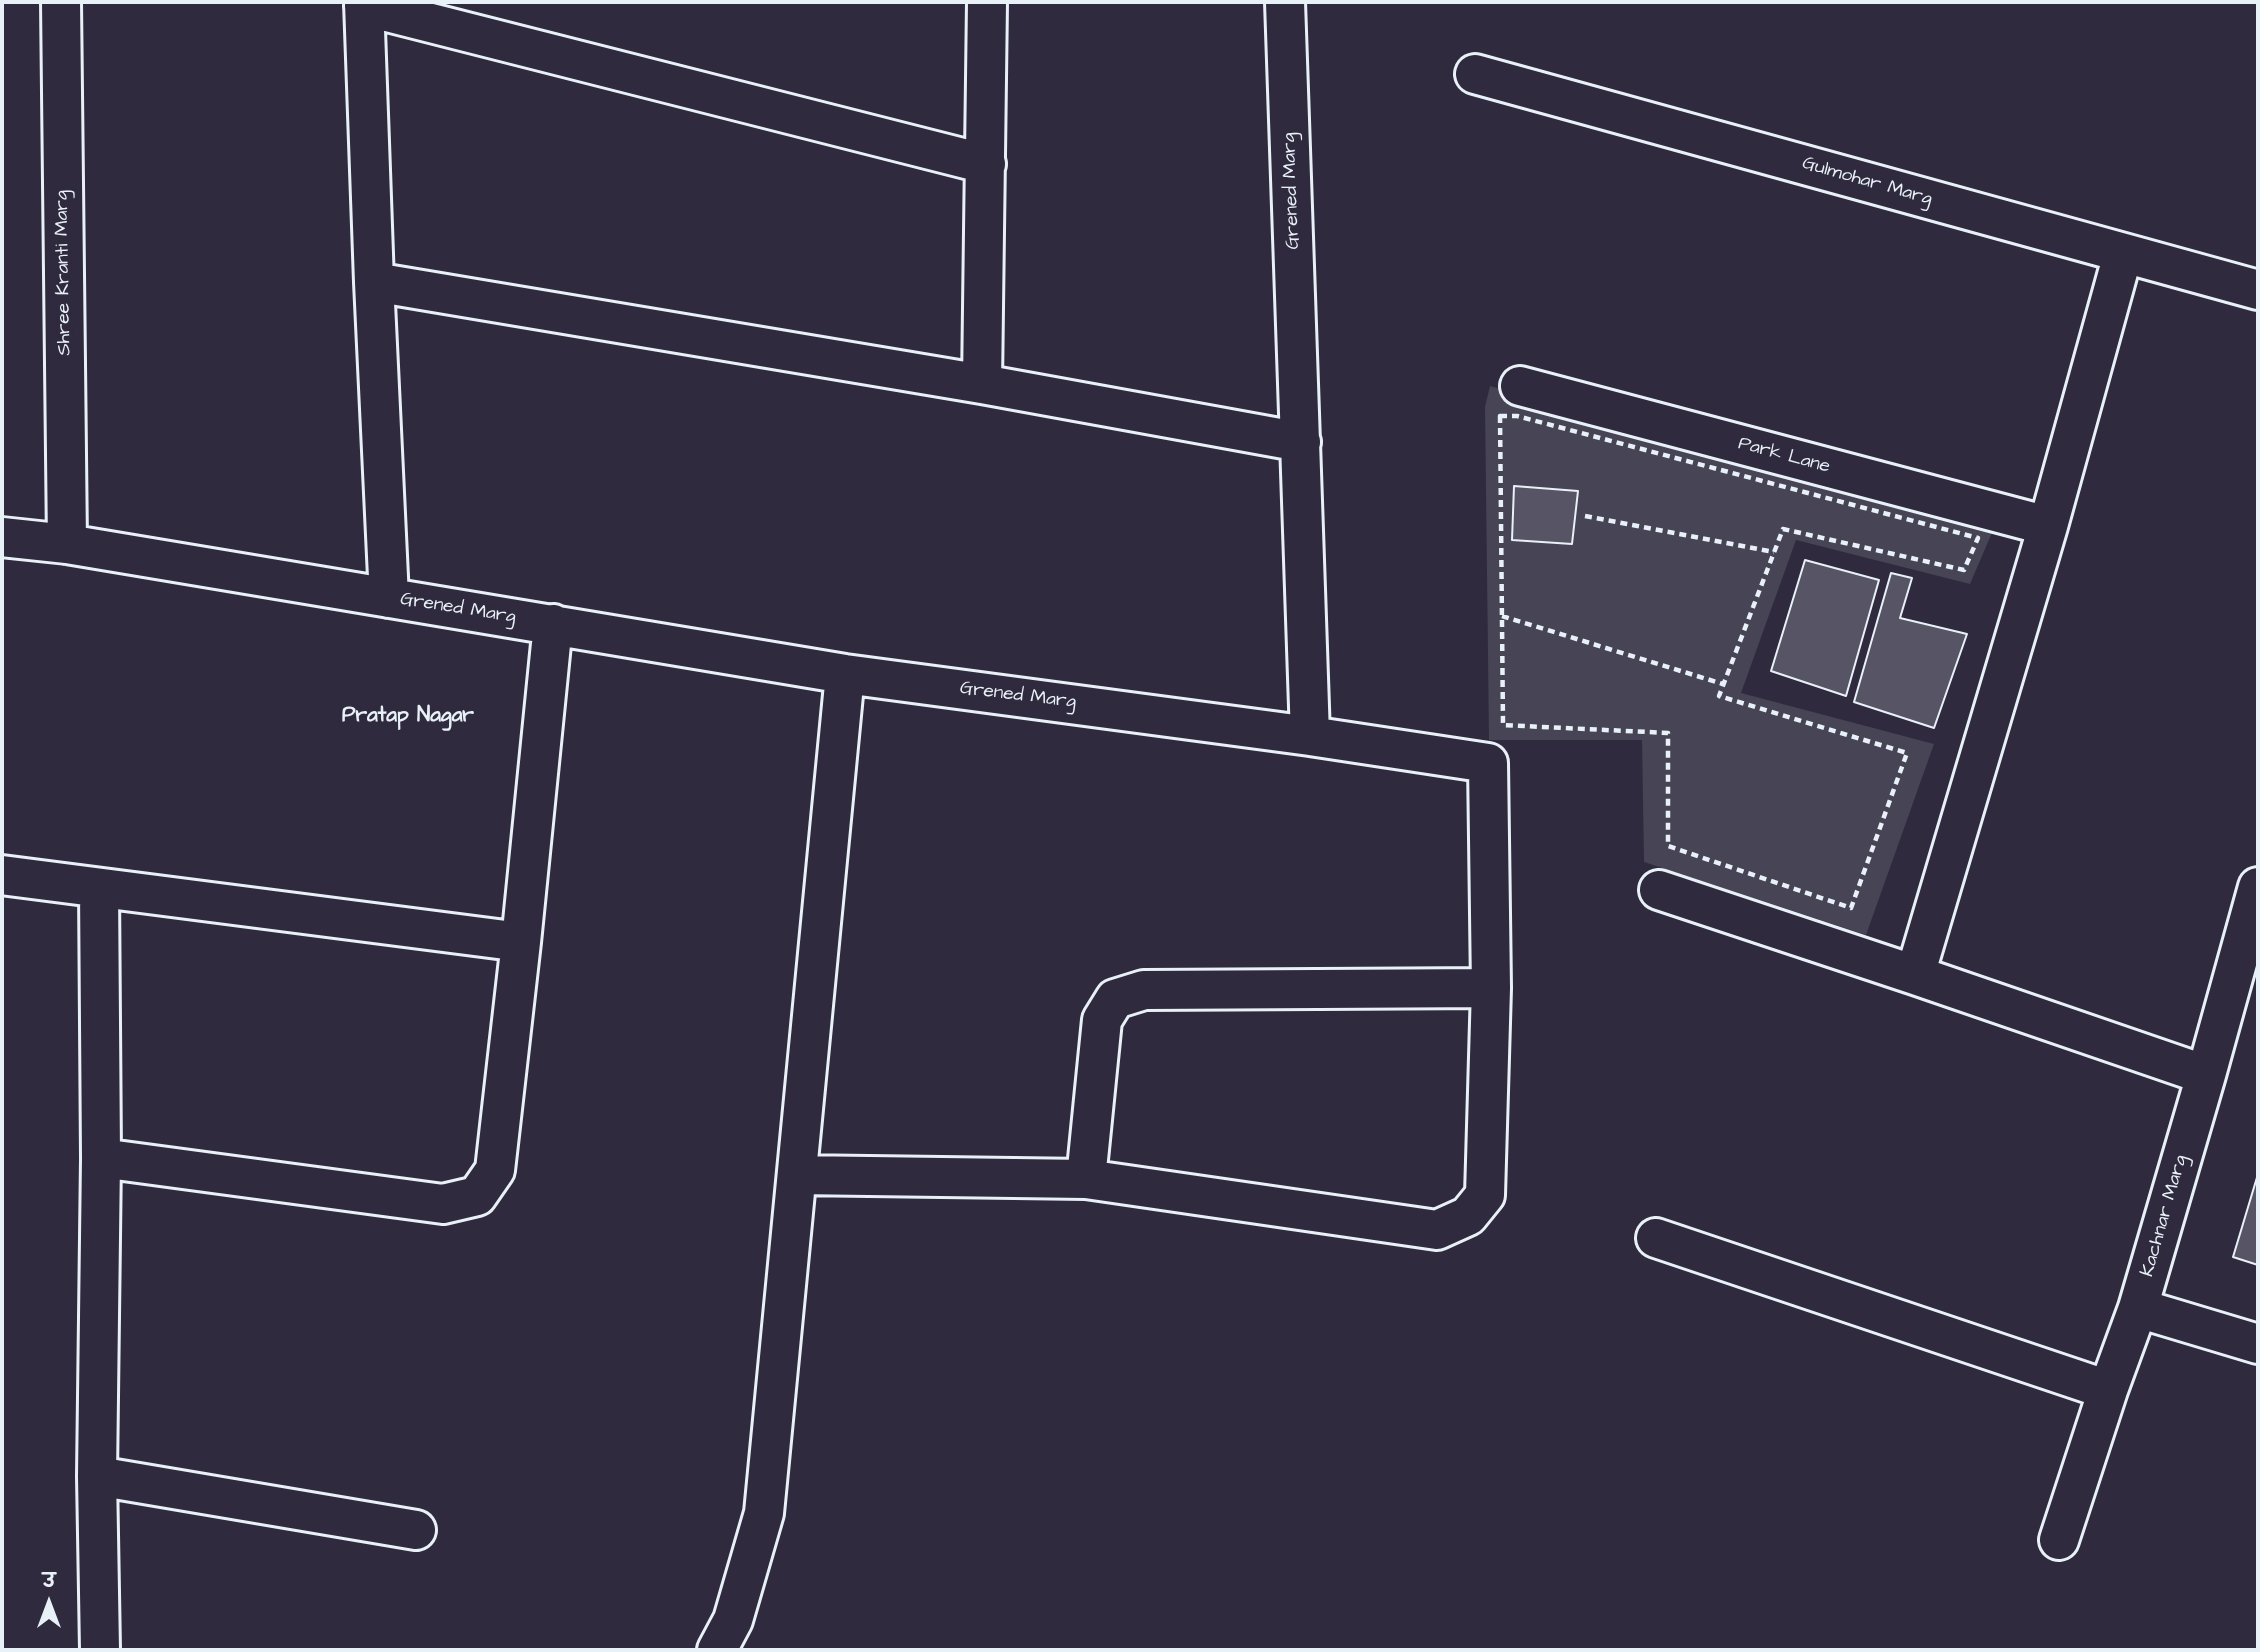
<!DOCTYPE html>
<html>
<head>
<meta charset="utf-8">
<style>
	body { margin:0 }
	#map { position:relative; width:2260px; height:1652px; overflow:hidden; background:#2f2a3d; font-family:"Architects Daughter","Playpen Sans Deva",sans-serif }
	canvas { display:block }
	.frame { position:absolute; inset:0; border:4px solid #e8f1f8; pointer-events:none }
	.north { position:absolute; left:14px; top:1568px; width:70px; height:70px; -webkit-text-stroke:5px #2f2a3d; paint-order:stroke; rotate:0deg; font-size:19px; font-weight:700; line-height:28px; text-align:center; color:#e8f1f8 }
	.north::after { content:''; display:block; margin:auto; width:24px; height:32px; background:#e8f1f8; clip-path:polygon(50% 0,100% 100%,50% 72%,0 100%) }
</style>
</head>
<body>
<div id="map">
<canvas width="2260" height="1652"></canvas>
<div class="frame"></div>
<div class="north">उ</div>
</div>
<script>
const ctx = document.querySelector('canvas').getContext('2d');
ctx.lineJoin = 'round';
function fill(path, color) {
  ctx.fillStyle = color;
  ctx.fill(path, 'evenodd');
}
function strokePath(path, color, width, dash) {
  ctx.strokeStyle = color;
  ctx.lineWidth = width;
  ctx.lineCap = dash ? 'butt' : 'round';
  ctx.setLineDash(dash || []);
  ctx.stroke(path);
}
function drawText(font, color, halo, rows, align = 'center') {
  ctx.font = font + ' "Architects Daughter",sans-serif';
  ctx.lineWidth = 7;
  ctx.setLineDash([]);
  ctx.textBaseline = 'middle';
  ctx.strokeStyle = halo;
  ctx.fillStyle = color;
  for (const [text, x, y, turn = 0] of rows) {
    ctx.save();
    ctx.translate(x, y);
    ctx.rotate((+turn || 0) * Math.PI / 180);
    ctx.textAlign = isNaN(turn) ? turn : align;
    if (halo) ctx.strokeText(text, 0, 0);
    ctx.fillText(text, 0, 0);
    ctx.restore();
  }
}
fill(new Path2D(`
	M1490,386l504,142 -24,56 -174,-44 -55,153 193,51 -68,191 -222,-73 -2,-122h-153l-4,-333z`), '#464455');
const building = new Path2D(`
	M1514,486l64,5 -6,53 -60,-4z
	M1805,560l74,20 -33,116 -75,-25z
	M1891,573l21,5 -12,40 67,16 -33,94 -80,-26z
	M2258,1174v91l-25,-8z`);
fill(building, '#575565');
strokePath(building, '#e8f1f8', 2);
const minor = new Path2D(`
	M61,2l6,542
	M364,2l10,280 608,102 319,58
	M364,6l622,158
	M1475,74l783,216
	M374,282l15,316
	M982,384l5,-382
	M1520,386l528,140
	M2,537l65,7 778,130 465,62 -25,-734
	M2,875l519,67
	M99,888l2,270 -4,318 3,174
	M1659,890l256,85 291,100
	M1915,975l133,-449 75,-272
	M101,1158l342,46 34,-8 18,-26 26,-228 32,-318
	M797,1175l289,4 351,51 31,-14 17,-21 6,-207 -3,-225 -178,-27
	M1086,1179l16,-159 13,-21 29,-9 347,-2
	M1656,1238l452,152
	M2138,1308l120,36
	M97,1476l319,54
	M2059,1540l49,-150 30,-82 68,-233 52,-188
	M717,1650l16,-30 31,-107 81,-839`);
strokePath(minor, '#e8f1f8', 44);
strokePath(new Path2D(`
	M1500,416h17l461,122 -14,32 -181,-41 -64,167 188,57 -56,155 -183,-62v-113l-165,-8z
	M1585,516l189,36
	M1502,616l221,68`), '#e8f1f8', 4.5, [7, 5]);
strokePath(minor, '#2f2a3d', 38);
drawText('19px', '#e8f1f8', '#2f2a3d', [
	["Gulmohar Marg",1867,182,16],
	["Grened Marg",1292,191,-92],
	["Shree Kranti Marg",64,273,-91],
	["Park Lane",1784,456,15],
	["Grened Marg",458,609,9],
	["Grened Marg",1018,696,7],
	["Kachnar Marg",2165,1216,-74]
]);
drawText('bold 21px', '#e8f1f8', '#2f2a3d', [
	["Pratap Nagar",408,717]
]);
</script>
</body>
</html>
